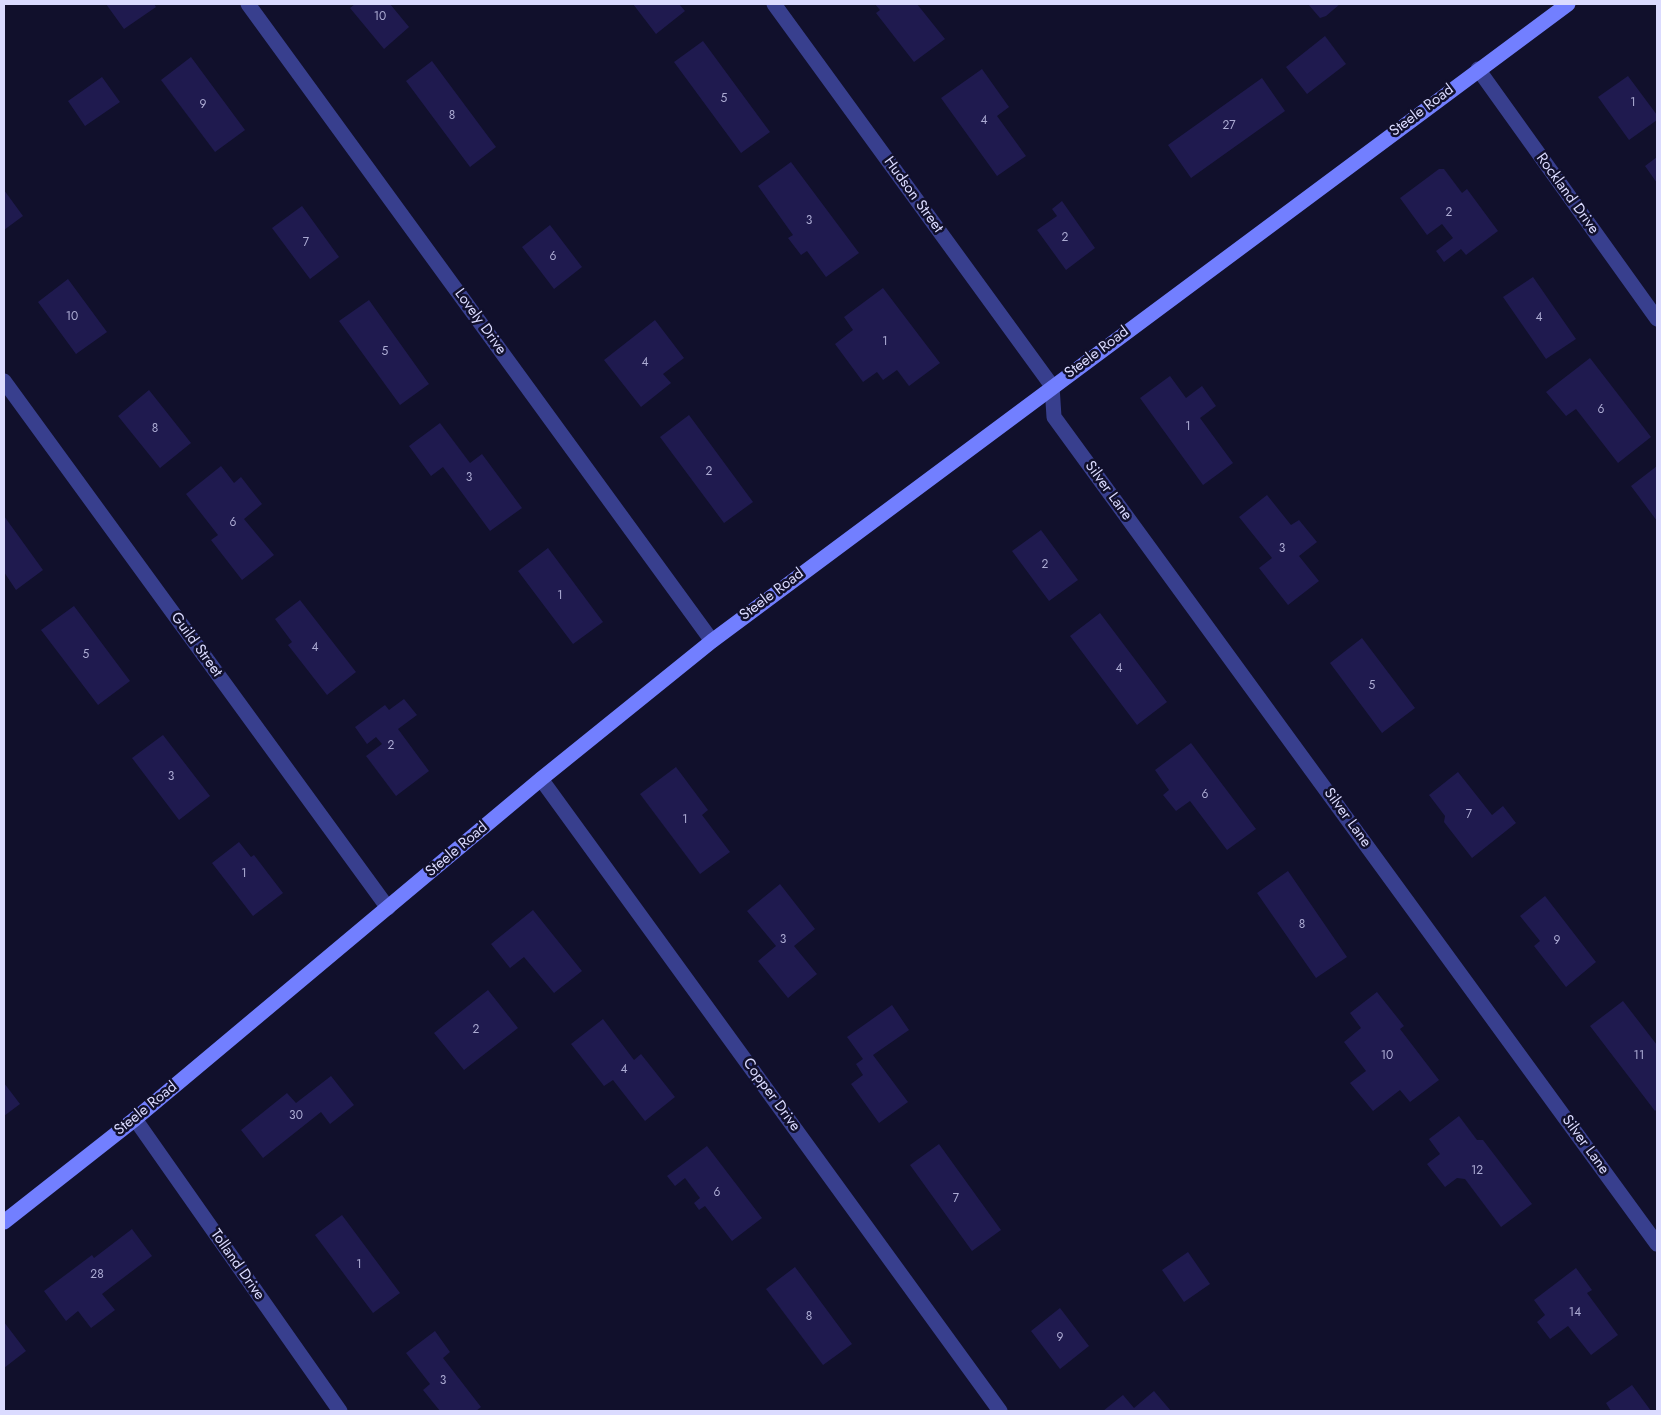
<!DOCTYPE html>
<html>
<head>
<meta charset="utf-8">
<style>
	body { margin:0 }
	#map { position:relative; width:1661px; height:1415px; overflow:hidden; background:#11102c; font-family:Jost,sans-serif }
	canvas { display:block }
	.frame { position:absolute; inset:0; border:5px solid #dbdbff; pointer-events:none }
</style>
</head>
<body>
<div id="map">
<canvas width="1661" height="1415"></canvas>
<div class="frame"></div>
</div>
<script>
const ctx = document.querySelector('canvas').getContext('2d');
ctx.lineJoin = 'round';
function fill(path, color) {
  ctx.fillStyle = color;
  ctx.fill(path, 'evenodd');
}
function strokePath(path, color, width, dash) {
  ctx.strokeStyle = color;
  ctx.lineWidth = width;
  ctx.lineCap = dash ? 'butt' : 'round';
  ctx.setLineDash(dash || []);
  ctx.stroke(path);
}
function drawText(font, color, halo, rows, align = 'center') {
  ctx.font = font + ' Jost,sans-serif';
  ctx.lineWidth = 5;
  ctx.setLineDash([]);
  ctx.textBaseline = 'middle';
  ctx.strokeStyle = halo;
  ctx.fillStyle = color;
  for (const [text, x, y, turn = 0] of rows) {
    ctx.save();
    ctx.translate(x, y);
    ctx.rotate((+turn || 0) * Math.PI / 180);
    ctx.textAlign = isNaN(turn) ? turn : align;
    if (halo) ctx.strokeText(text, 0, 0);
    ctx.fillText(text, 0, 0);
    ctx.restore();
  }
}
fill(new Path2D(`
	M106,4h48l2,3 -32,22z
	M355,4h35l19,23 -25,22 -34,-41z
	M633,4h46l6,7 -29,23z
	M875,4h42l28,35 -31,23 -38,-49 4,-3z
	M1308,4h32l-14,12 -6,2z
	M1325,36l21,28 -39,30 -21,-27z
	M703,41l67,91 -29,21 -67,-91z
	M191,57l54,73 -30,22 -54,-72z
	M432,61l64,86 -26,20 -64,-86z
	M982,69l27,38 -12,9 29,40 -29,20 -56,-78z
	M1628,76l29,39v5l-28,20 -31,-43z
	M102,77l18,25 -35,24 -17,-25z
	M1262,78l23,33 -94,67 -23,-33z
	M1657,157v26l-12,-17z
	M791,162l68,91 -33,24 -19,-26 -6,4 -13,-17 5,-3 -35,-49z
	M1439,169h5l18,24 5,-4 31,42 -32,24 -5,-6 -17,13 -8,-11 17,-13 -11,-14 -15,11 -27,-37z
	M4,190l19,26 -19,14z
	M1062,201l33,47 -29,22 -29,-40 20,-14 -5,-7z
	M302,206l37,51 -29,22 -38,-51z
	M550,225l32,42 -28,22 -32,-42z
	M1533,277l43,62 -30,20 -43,-62z
	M68,279l39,53 -31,22 -38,-52z
	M883,288l57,75 -31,23 -12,-16 -14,10 -6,-8 -14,10 -28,-38 18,-14 -9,-13z
	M369,300l60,84 -29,21 -61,-84z
	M655,320l29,38 -21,16 8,9 -30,24 -37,-47z
	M1590,358l61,79 -33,26 -42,-54 -10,7 -20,-24z
	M1170,376l16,22 16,-12 14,20 -16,12 33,45 -30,22 -63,-87z
	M149,390l42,53 -31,25 -42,-52z
	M689,415l64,87 -29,21 -64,-86z
	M440,423l30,40 12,-9 40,54 -32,23 -47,-64 -12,9 -22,-30z
	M221,466l13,17 7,-6 21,27 -18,15 30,36 -32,25 -31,-40 7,-5 -32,-41z
	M1657,466v55l-26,-35z
	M1267,495l24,30 8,-5 18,22 -18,14 20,25 -31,24 -29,-37 13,-10 -33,-41z
	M4,516l39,54 -27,20 -12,-18z
	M1041,530l37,50 -29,21 -37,-50z
	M548,548l55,74 -30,22 -55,-73z
	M300,600l56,72 -29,23 -39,-50 4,-3 -17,-23z
	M74,606l56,75 -32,24 -57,-75z
	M1100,613l67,89 -30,23 -67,-89z
	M1362,638l53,70 -33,25 -52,-70z
	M404,699l13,16 -19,14 31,42 -33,25 -30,-40 16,-12 -6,-7 -9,7 -12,-17 30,-22 4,5z
	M163,735l47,61 -31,24 -47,-62z
	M1191,743l65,86 -29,21 -37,-49 -14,10 -13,-16 6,-5 -14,-20z
	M676,767l32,43 -6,5 28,37 -30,22 -60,-80z
	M1458,772l34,43 11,-9 13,17 -44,35 -28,-36 1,-6 -16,-21z
	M239,842l12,15 3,-2 29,38 -30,23 -41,-53z
	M1288,871l59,86 -31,21 -59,-85z
	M780,884l35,45 -21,17 23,28 -29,24 -30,-37 18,-15 -29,-35z
	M1545,896l51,66 -30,25 -32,-41 6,-5 -20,-25z
	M533,910l49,61 -28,22 -30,-36 -14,11 -19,-24z
	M488,990l30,38 -54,42 -30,-37z
	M1377,992l27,34 -4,3 39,51 -29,22 -10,-12 -27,21 -23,-28 16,-12 -22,-29 17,-14 -11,-15z
	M1623,1001l34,44v64l-2,2 -65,-85z
	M892,1005l17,25 -36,25 35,47 -29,21 -28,-39 12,-9 -7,-11 7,-5 -16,-22z
	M603,1019l31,41 7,-6 34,43 -30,24 -32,-41 -9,6 -33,-42z
	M331,1076l23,29 -24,19 -9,-12 -58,46 -22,-28 46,-37 9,10z
	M4,1083l16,21 -16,12z
	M1459,1116l18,24h6l49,64 -31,23 -36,-48 -8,-1 -12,9 -18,-23 13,-10 -11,-15z
	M939,1144l62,86 -29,21 -62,-86z
	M707,1146l55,72 -30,23 -27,-35 -6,4 -5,-7 6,-5 -15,-20 -10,8 -8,-10z
	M342,1215l58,78 -27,20 -58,-78z
	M132,1229l20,27 -50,38 13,16 -24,18 -13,-17 -12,10 -22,-30 48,-36 2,3z
	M1188,1252l22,32 -26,18 -22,-32z
	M795,1267l57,77 -29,21 -57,-76z
	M1576,1268l16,22 -5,3 31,42 -27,20 -23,-29 -18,13 -13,-17 8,-7 -11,-15z
	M1060,1308l29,38 -29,23 -29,-38z
	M4,1322l22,29 -22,17z
	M435,1331l15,21 -7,6 38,49 -5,4h-36l-17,-21 7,-6 -24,-31z
	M1632,1385l19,26h-40l-5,-8z
	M1154,1391l17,20h-68l20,-16 11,13z`), '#1f1a4f');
strokePath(new Path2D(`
	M248,4l464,637
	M774,4l278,382 2,31 603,827
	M1478,69l179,250
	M4,381l384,527
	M541,779l459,632
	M135,1119l205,292`), '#383f8e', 15);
strokePath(new Path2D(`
	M4,1222l131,-103 406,-340 171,-138 856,-637`), '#727fff', 15);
drawText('12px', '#acabd3', null, [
	["10",380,17],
	["5",724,99],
	["1",1633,103],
	["9",203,105],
	["8",452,116],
	["4",984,121],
	["27",1229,126],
	["2",1449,213],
	["3",809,221],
	["2",1065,238],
	["7",306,243],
	["6",553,257],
	["10",72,317],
	["4",1539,318],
	["1",885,342],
	["5",385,352],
	["4",645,363],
	["6",1601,410],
	["1",1188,427],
	["8",155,429],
	["2",709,472],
	["3",469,478],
	["6",233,523],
	["3",1282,549],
	["2",1045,565],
	["1",560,596],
	["4",315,648],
	["5",86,655],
	["4",1119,669],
	["5",1372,686],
	["2",391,746],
	["3",171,777],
	["6",1205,795],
	["7",1469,815],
	["1",685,820],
	["1",244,874],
	["8",1302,925],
	["3",783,940],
	["9",1557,941],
	["2",476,1030],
	["10",1387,1056],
	["11",1639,1056],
	["4",624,1070],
	["30",296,1116],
	["12",1477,1171],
	["6",717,1193],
	["7",956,1199],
	["1",359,1265],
	["28",97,1275],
	["14",1575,1313],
	["8",809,1317],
	["9",1060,1338],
	["3",443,1381]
]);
drawText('15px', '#dbdbff', '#11102c', [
	["Steele Road",1422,111,-37],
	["Rockland Drive",1567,194,54],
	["Hudson Street",913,195,54],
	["Lovely Drive",480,322,54],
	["Steele Road",1097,353,-37],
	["Silver Lane",1108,491,54],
	["Steele Road",772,595,-37],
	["Guild Street",196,645,54],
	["Silver Lane",1347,818,54],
	["Steele Road",457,850,-40],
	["Copper Drive",771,1095,54],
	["Steele Road",146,1109,-39],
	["Silver Lane",1585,1145,54],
	["Tolland Drive",237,1265,55]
]);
</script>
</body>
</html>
